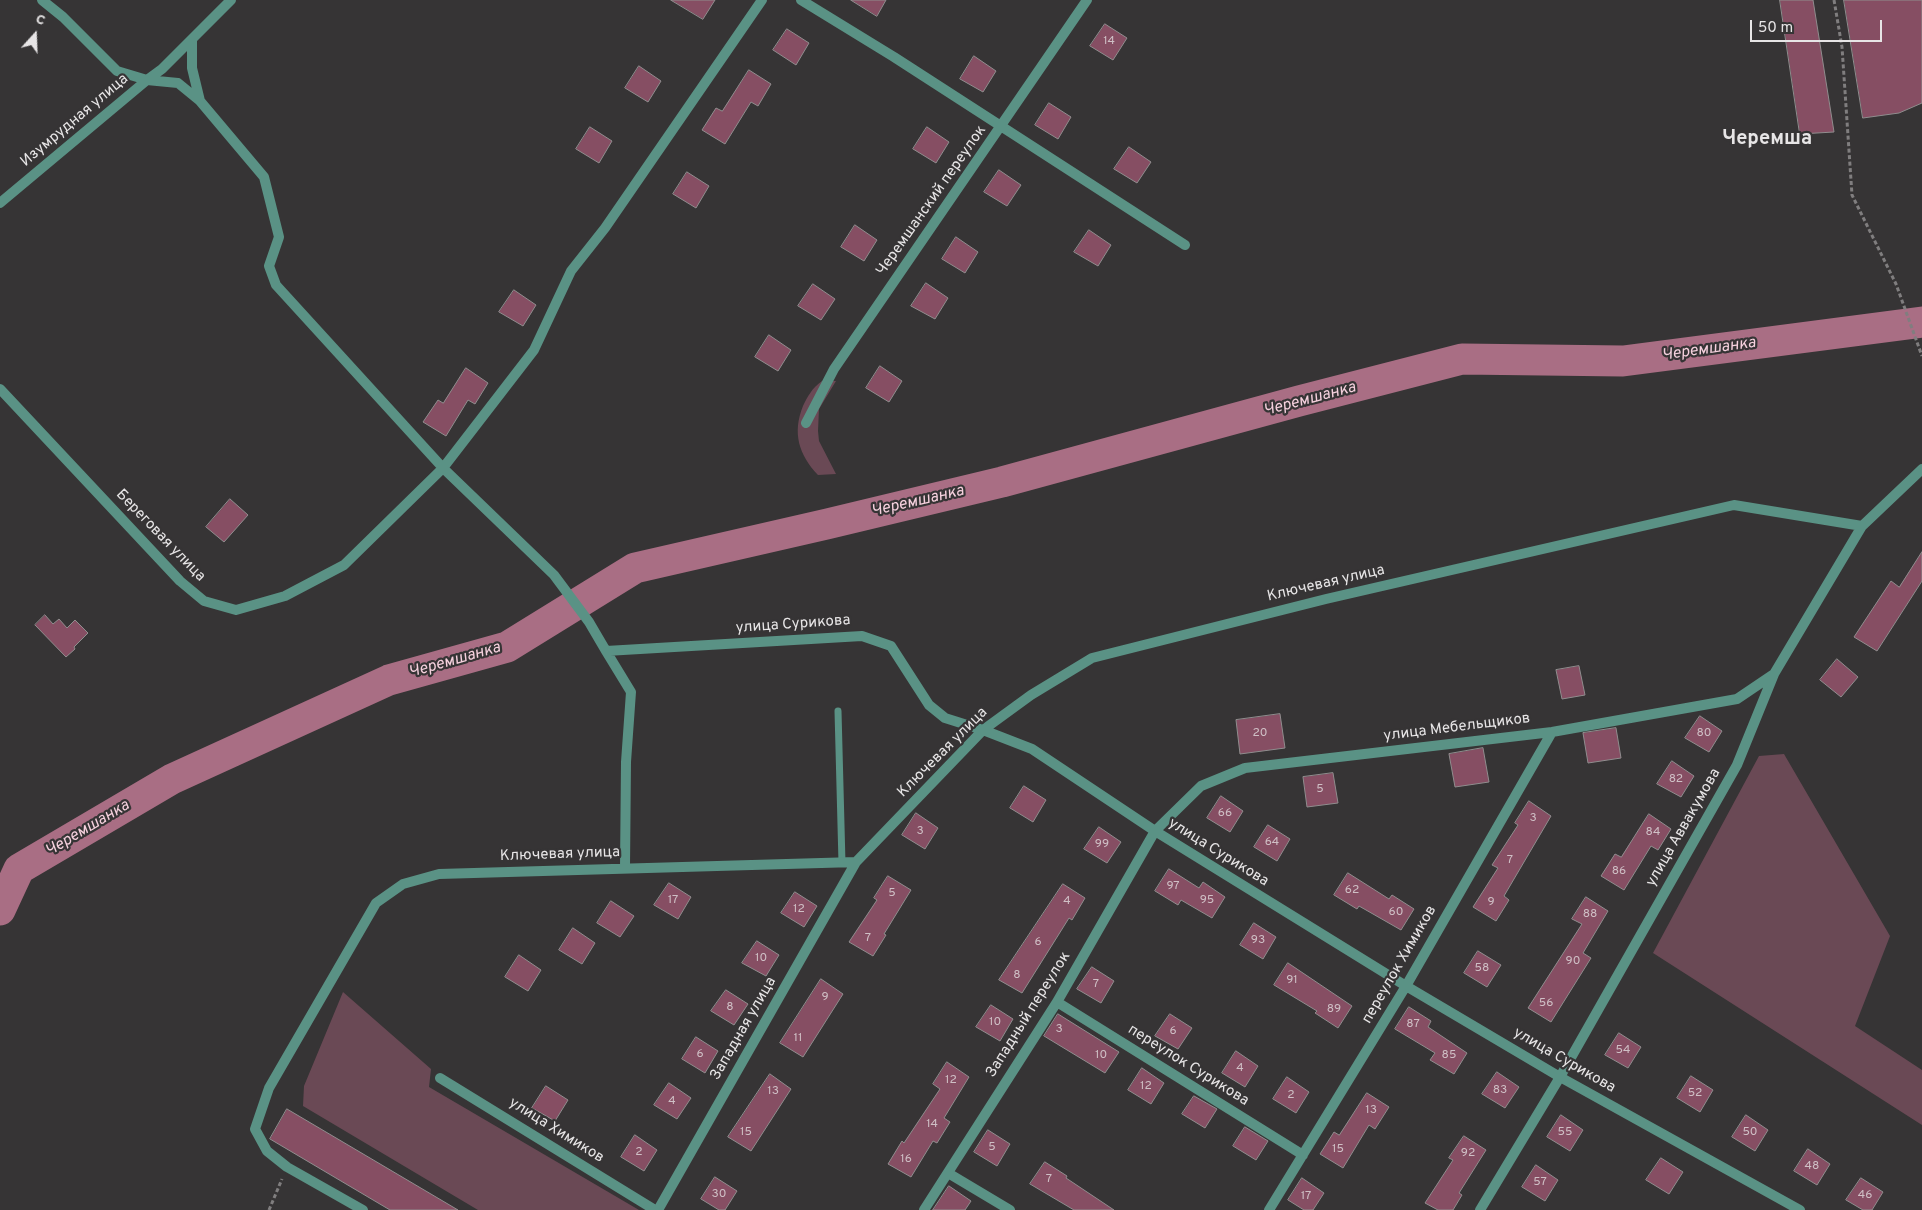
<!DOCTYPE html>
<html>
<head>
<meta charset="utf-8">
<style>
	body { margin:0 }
	#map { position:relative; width:1922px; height:1210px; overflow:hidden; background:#363435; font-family:Overpass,sans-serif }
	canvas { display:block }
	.north { position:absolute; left:10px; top:10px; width:50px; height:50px; -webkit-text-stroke:4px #363435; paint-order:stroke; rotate:20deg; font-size:14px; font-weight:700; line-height:20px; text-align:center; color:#e7e5e6 }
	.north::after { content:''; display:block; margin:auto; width:18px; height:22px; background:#e7e5e6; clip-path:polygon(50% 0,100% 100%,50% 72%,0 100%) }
	.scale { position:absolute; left:1750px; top:20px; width:132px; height:22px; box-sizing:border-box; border:2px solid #e7e5e6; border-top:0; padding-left:6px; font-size:15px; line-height:18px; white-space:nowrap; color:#e7e5e6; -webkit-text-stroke:4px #363435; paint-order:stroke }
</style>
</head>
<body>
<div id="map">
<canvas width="1922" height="1210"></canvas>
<div class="north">С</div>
<div class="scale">50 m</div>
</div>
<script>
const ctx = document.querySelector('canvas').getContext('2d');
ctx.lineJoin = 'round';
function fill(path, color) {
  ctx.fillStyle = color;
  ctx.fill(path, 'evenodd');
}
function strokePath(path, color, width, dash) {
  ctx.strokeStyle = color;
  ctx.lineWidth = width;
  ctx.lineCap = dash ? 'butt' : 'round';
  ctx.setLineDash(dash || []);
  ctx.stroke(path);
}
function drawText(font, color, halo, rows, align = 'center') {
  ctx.font = font + ' Overpass,sans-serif';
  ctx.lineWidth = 4.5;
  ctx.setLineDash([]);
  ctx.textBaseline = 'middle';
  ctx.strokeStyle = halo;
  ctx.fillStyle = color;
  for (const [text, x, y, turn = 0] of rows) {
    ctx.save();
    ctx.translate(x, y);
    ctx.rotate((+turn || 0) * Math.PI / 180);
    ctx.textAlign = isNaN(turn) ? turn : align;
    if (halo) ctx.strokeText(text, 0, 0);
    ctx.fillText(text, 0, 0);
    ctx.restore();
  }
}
fill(new Path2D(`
	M822,381h14l-17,28 -1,22 1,10 17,33 -18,1c-19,-20 -26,-42 -15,-69 5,-10 9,-18 19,-25z
	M1784,754l106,182 -35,90 67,44v55l-269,-172 106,-197z
	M343,992l88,77 -2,18 210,123h-161l-175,-104 1,-20z`), '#6a4955');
strokePath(new Path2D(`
	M0,910l19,-41 153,-90 217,-99 118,-33 128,-79 192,-44 175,-42 297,-81 163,-42 161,2 299,-39`), '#a96e84', 31);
const building = new Path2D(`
	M671,0h44l-12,19z
	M851,0h35l-9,16z
	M1780,0h33l21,132 -34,2z
	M1844,0h78v103l-23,10 -36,5z
	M1105,24l22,14 -14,22 -23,-14z
	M787,29l22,14 -13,22 -23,-15z
	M974,56l22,15 -13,21 -23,-13z
	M639,66l22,15 -13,21 -23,-14z
	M749,70l22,14 -13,22 -7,-4 -26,42 -23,-14 14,-22 6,3z
	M1049,103l22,14 -13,22 -23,-14z
	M590,127l22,14 -13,22 -23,-14z
	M927,127l22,15 -13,21 -23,-14z
	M1129,147l22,15 -14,21 -23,-14z
	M999,170l22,15 -14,21 -23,-14z
	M687,172l22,14 -13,22 -23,-14z
	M855,225l22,15 -13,21 -23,-14z
	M1089,230l22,15 -13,21 -24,-14z
	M956,237l22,15 -13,21 -23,-14z
	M926,283l22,15 -13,21 -24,-13z
	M813,284l22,15 -14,21 -23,-14z
	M514,290l22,15 -13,21 -24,-14z
	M769,335l22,15 -13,21 -23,-14z
	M880,366l22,15 -13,21 -23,-14z
	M466,368l22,15 -13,21 -7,-4 -22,36 -23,-14 15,-22 5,3z
	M230,499l18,16 -24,27 -18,-15z
	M1922,552v29l-45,70 -23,-14 37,-56 8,6z
	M45,615l8,9 6,-5 8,9 8,-8 13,13 -14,14 1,2 -9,8 -31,-32z
	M1837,659l21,18 -17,20 -21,-17z
	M1579,666l6,29 -23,4 -6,-29z
	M1280,714l5,34 -45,6 -4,-34z
	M1700,716l22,15 -13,21 -24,-14z
	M1616,728l5,30 -33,5 -5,-30z
	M1483,748l6,34 -34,5 -6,-33z
	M1672,761l22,15 -13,21 -24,-13z
	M1333,773l5,30 -31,4 -4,-30z
	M1024,786l22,14 -13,22 -23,-14z
	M1221,796l22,15 -13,21 -23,-14z
	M1529,801l22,15 -47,80 5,4 -13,21 -23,-14 25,-39 -6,-3 26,-40 -3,-2z
	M916,813l22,15 -13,21 -23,-14z
	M1649,814l22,15 -13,21 -7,-4 -27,44 -23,-14 14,-22 6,3z
	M1268,825l22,14 -13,22 -23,-14z
	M1099,827l22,15 -14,21 -23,-14z
	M1169,869l30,19 4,-6 22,15 -13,21 -31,-18 -3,5 -23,-14z
	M1348,873l41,26 3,-4 22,14 -13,21 -42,-24 -2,3 -23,-14z
	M888,876l23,14 -27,44 2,1 -13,21 -24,-14 28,-42 -3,-2z
	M669,883l22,14 -13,22 -24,-14z
	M1063,884l22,14 -13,22 -3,-2 -47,75 -23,-13z
	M795,892l22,14 -13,21 -23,-14z
	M1586,897l22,14 -25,42 8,5 -40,64 -23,-14 54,-84 -10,-5z
	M611,901l23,15 -14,21 -23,-14z
	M1254,923l22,14 -13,22 -23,-14z
	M573,928l22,15 -13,21 -23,-14z
	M757,941l22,14 -13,21 -24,-13z
	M1478,951l23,14 -14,22 -23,-14z
	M519,955l22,15 -13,21 -23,-14z
	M1288,963l64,43 -14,22 -23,-15 2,-2 -43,-26z
	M1092,967l22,14 -13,22 -24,-14z
	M821,979l22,15 -40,63 -23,-14z
	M726,990l22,14 -14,21 -23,-14z
	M991,1005l22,14 -13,22 -24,-14z
	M1409,1007l22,14 -3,6 39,26 -13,21 -24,-14 5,-7 -40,-24z
	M1058,1014l61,38 -14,21 -61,-37z
	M1170,1014l22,14 -14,21 -23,-13z
	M1619,1033l22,14 -13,21 -23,-13z
	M696,1037l22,14 -13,22 -23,-14z
	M1236,1051l22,15 -13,21 -23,-14z
	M947,1062l22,15 -25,41 6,4 -13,21 -4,-2 -22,36 -23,-13 14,-23 2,2 36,-54 -7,-5z
	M1142,1068l22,15 -13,21 -23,-14z
	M1497,1072l22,15 -14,21 -23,-14z
	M770,1074l21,15 -40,62 -23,-14z
	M1691,1076l22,14 -13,22 -23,-14z
	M1287,1077l22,15 -13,21 -23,-14z
	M669,1083l22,15 -14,21 -23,-14z
	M546,1086l22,14 -13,21 -23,-13z
	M1367,1093l22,14 -14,22 -6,-4 -26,43 -23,-14 14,-22 5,3z
	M1194,1096l23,13 -12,19 -23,-14z
	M287,1109l171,101h-68l-120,-71z
	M1561,1115l22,15 -13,21 -23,-14z
	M1746,1115l22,15 -13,21 -23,-14z
	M1245,1127l23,14 -12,19 -23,-14z
	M988,1130l22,14 -13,22 -23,-14z
	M635,1135l22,15 -13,21 -23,-14z
	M1464,1136l22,14 -27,43 3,2 -9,15h-15l-13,-7 28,-43 -4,-2z
	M1808,1149l22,15 -13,21 -23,-14z
	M1661,1158l22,14 -14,22 -23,-14z
	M1045,1162l22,14 -1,2 48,32h-40l-44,-26z
	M1536,1165l22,15 -13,21 -23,-14z
	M715,1177l22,14 -12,19h-6l-18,-11z
	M1302,1178l22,15 -11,17h-9l-16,-10z
	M1861,1178l22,14 -11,18h-9l-17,-10z
	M949,1186l22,15 -6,9h-32z`);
fill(building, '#864e63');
strokePath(building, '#908d8e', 1);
strokePath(new Path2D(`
	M1834,0l8,47 10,148 44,89 26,72
	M269,1210l13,-31`), '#807e7f', 3, [4, 2.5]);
strokePath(new Path2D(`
	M838,711l4,152`), '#5a9285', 7);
strokePath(new Path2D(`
	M42,0l21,17 54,54 30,9 31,3 22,18 64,76 15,60 -10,29 7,19 167,183 111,107 35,47 17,29 25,41 -5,70 -1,105
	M801,0l93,57 291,188
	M192,41v27l8,33
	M0,203l147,-123 15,-11 69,-69
	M0,389l180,192 24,20 32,9 49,-14 59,-31 99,-97 91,-118 37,-79 34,-43 157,-228
	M806,423l28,-54 253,-369
	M606,651l256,-15 29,10 38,59 16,13 38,12 49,19 123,82 251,155 154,91 240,133
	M1057,1002l246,153
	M440,1078l215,132
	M948,1173l62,37
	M363,1210l-76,-43 -20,-16 -12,-22 14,-41 107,-185 27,-19 36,-10 417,-12 127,-132 48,-35 61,-37 234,-59 408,-94 128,21
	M658,1210l198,-348
	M924,1210l133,-208 98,-171 46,-45 44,-18 307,-36 185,-33 37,-25
	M1269,1210l137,-224 146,-254
	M1480,1210l80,-133 177,-312 37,-91 88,-148 60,-57`), '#5a9285', 10);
drawText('12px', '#cfbfc5', null, [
	["14",1109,42],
	["20",1260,734],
	["80",1704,734],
	["82",1676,780],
	["5",1320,790],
	["66",1225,814],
	["3",1533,819],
	["3",920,832],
	["84",1653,833],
	["64",1272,843],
	["99",1102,845],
	["7",1510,861],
	["86",1619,872],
	["97",1173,887],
	["62",1352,891],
	["5",892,894],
	["17",673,901],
	["95",1207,901],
	["4",1067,902],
	["9",1491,903],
	["12",799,910],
	["60",1396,913],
	["88",1590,915],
	["7",868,939],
	["93",1258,941],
	["6",1038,943],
	["10",761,959],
	["90",1573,962],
	["58",1482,969],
	["8",1017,976],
	["91",1292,981],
	["7",1096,985],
	["9",825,998],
	["56",1546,1004],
	["8",730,1008],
	["89",1334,1010],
	["10",995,1023],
	["87",1413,1025],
	["3",1059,1030],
	["6",1173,1032],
	["11",798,1039],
	["54",1623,1051],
	["6",700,1055],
	["10",1101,1056],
	["85",1449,1056],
	["4",1240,1069],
	["12",951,1081],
	["12",1146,1087],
	["83",1500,1091],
	["13",773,1092],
	["52",1695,1094],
	["2",1291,1096],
	["4",672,1102],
	["13",1371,1111],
	["14",932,1125],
	["15",746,1133],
	["55",1565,1133],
	["50",1750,1133],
	["5",992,1148],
	["15",1338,1150],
	["2",639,1153],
	["92",1468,1154],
	["16",906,1160],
	["48",1812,1167],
	["7",1049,1180],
	["57",1540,1183],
	["30",719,1195],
	["46",1865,1196],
	["17",1306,1197]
]);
drawText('15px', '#e7e5e6', '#363435', [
	["Изумрудная улица",75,121,-40],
	["Черемшанский переулок",932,201,-55],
	["Береговая улица",160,536,46],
	["Ключевая улица",1326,584,-13],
	["улица Сурикова",793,625,-4],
	["улица Мебельщиков",1457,728,-7],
	["Ключевая улица",943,753,-45],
	["улица Аввакумова",1684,828,-60],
	["улица Сурикова",1218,853,32],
	["Ключевая улица",560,855,-2],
	["переулок Химиков",1400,965,-60],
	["Западный переулок",1029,1015,-58],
	["Западная улица",744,1029,-60],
	["улица Сурикова",1564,1061,30],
	["переулок Сурикова",1188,1066,32],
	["улица Химиков",556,1131,32]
]);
drawText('italic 16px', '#f6d1de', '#363435', [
	["Черемшанка",1709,350,-8],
	["Черемшанка",1310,400,-15],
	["Черемшанка",918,502,-13],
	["Черемшанка",455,661,-16],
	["Черемшанка",88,829,-31]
]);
drawText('bold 20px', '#e7e5e6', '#363435', [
	["Черемша",1767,140]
]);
</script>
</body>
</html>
